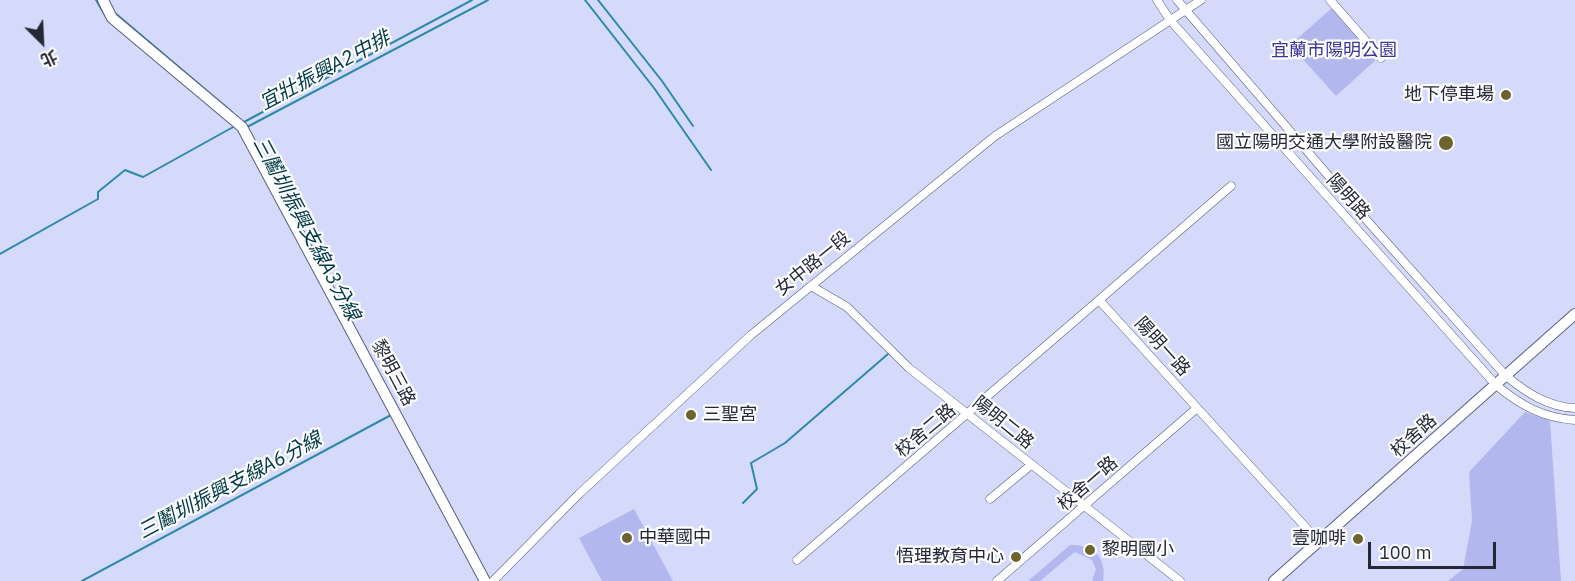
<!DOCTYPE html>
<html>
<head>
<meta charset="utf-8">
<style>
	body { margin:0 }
	#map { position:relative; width:1575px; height:581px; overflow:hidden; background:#d5dafb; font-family:"IBM Plex Sans","Noto Sans TC",sans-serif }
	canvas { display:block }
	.north { position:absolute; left:12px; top:12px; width:60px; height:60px; -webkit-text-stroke:4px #fdfdfd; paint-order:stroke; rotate:156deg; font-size:16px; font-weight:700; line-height:24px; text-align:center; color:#252737 }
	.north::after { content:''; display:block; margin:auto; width:21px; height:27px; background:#252737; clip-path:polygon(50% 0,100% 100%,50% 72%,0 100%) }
	.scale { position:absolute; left:1368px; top:542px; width:128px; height:27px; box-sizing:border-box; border:3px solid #252737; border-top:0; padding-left:8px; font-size:18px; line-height:21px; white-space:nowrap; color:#252737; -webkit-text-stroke:4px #fdfdfd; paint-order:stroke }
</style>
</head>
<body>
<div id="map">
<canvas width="1575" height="581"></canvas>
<div class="north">北</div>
<div class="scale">100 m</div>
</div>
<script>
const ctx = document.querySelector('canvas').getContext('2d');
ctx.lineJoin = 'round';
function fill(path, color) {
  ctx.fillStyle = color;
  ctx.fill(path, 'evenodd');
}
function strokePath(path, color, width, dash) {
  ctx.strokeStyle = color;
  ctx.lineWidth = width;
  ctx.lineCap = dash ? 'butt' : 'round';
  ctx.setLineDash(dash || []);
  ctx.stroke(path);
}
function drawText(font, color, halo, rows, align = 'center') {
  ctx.font = font + ' "IBM Plex Sans","Noto Sans TC",sans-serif';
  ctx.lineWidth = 4.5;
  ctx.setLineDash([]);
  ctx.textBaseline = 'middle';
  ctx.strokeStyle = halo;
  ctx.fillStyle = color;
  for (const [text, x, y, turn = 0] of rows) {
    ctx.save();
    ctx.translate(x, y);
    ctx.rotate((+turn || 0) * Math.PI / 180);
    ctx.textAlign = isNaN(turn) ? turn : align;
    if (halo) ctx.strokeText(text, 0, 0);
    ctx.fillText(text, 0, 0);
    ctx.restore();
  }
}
fill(new Path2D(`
	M1333,7l45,51 -42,38 -46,-51z
	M1525,412l25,9 11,160h-113l15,-12 9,-48 -3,-49z
	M634,509l39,72h-71l-23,-43z
	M1070,545c21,-1 38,12 33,36h-11l4,-12 -4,-9 -17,-8 -35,29h-12z`), '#b2b8ee');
strokePath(new Path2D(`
	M96,0l10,17
	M585,0l69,88 57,82
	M598,0l64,81 31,45
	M115,13l117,99
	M244,122l228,-122
	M247,127l241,-127
	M0,254l98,-55v-7l27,-22 18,7 92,-51
	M401,434l42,78
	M743,503l14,-14 -6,-26 34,-20 103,-89
	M82,581l309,-166`), '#2e8aa7', 2);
const street = new Path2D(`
	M1157,0l13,20 326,365c24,20 47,33 79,35
	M1177,0l193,224 136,152c21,17 42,31 69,32
	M1330,0l51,58
	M1231,186l-132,114 220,242
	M811,286l36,21 62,61 271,213
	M990,499l41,-34
	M797,560l302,-260
	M493,581l86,-87 172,-159 244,-199 206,-136
	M997,581l200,-173`);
const secondary = new Path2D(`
	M103,0l9,18 130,109 243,454
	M1274,581l301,-267`);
strokePath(street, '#5b5e82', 9);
strokePath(secondary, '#5b5e82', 12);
strokePath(street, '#fff', 8);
strokePath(secondary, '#fff', 10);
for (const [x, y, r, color] of [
	[1506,95,6,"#6c632f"],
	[1446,143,8,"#6c632f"],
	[691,415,6,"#6c632f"],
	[627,538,6,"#6c632f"],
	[1358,539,6,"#6c632f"],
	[1090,550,6,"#6c632f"],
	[1016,557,6,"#6c632f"]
]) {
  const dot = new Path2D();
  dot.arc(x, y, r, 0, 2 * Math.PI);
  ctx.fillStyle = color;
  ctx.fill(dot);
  strokePath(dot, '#fdfdfd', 2);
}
drawText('18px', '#3a3693', '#fdfdfd', [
	["宜蘭市陽明公園",1334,51]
]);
drawText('18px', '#252737', '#fdfdfd', [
	["地下停車場",1494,95],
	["國立陽明交通大學附設醫院",1432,143],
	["三聖宮",703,415,"left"],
	["中華國中",639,538,"left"],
	["壹咖啡",1346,539],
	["黎明國小",1102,550,"left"],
	["悟理教育中心",1004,557]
], 'right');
drawText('18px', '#252737', '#fdfdfd', [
	["陽明路",1348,197,48],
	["女中路一段",813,264,-39],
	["陽明一路",1162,347,48],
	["黎明三路",393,373,62],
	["陽明二路",1003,423,39],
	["校舍二路",926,431,-40],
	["校舍路",1414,436,-42],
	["校舍一路",1088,484,-41]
]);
drawText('italic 20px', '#003a48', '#fdfdfd', [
	["宜壯振興A2中排",325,71,-28],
	["三鬮圳振興支線A3分線",306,229,62],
	["三鬮圳振興支線A6分線",230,486,-28]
]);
</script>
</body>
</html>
